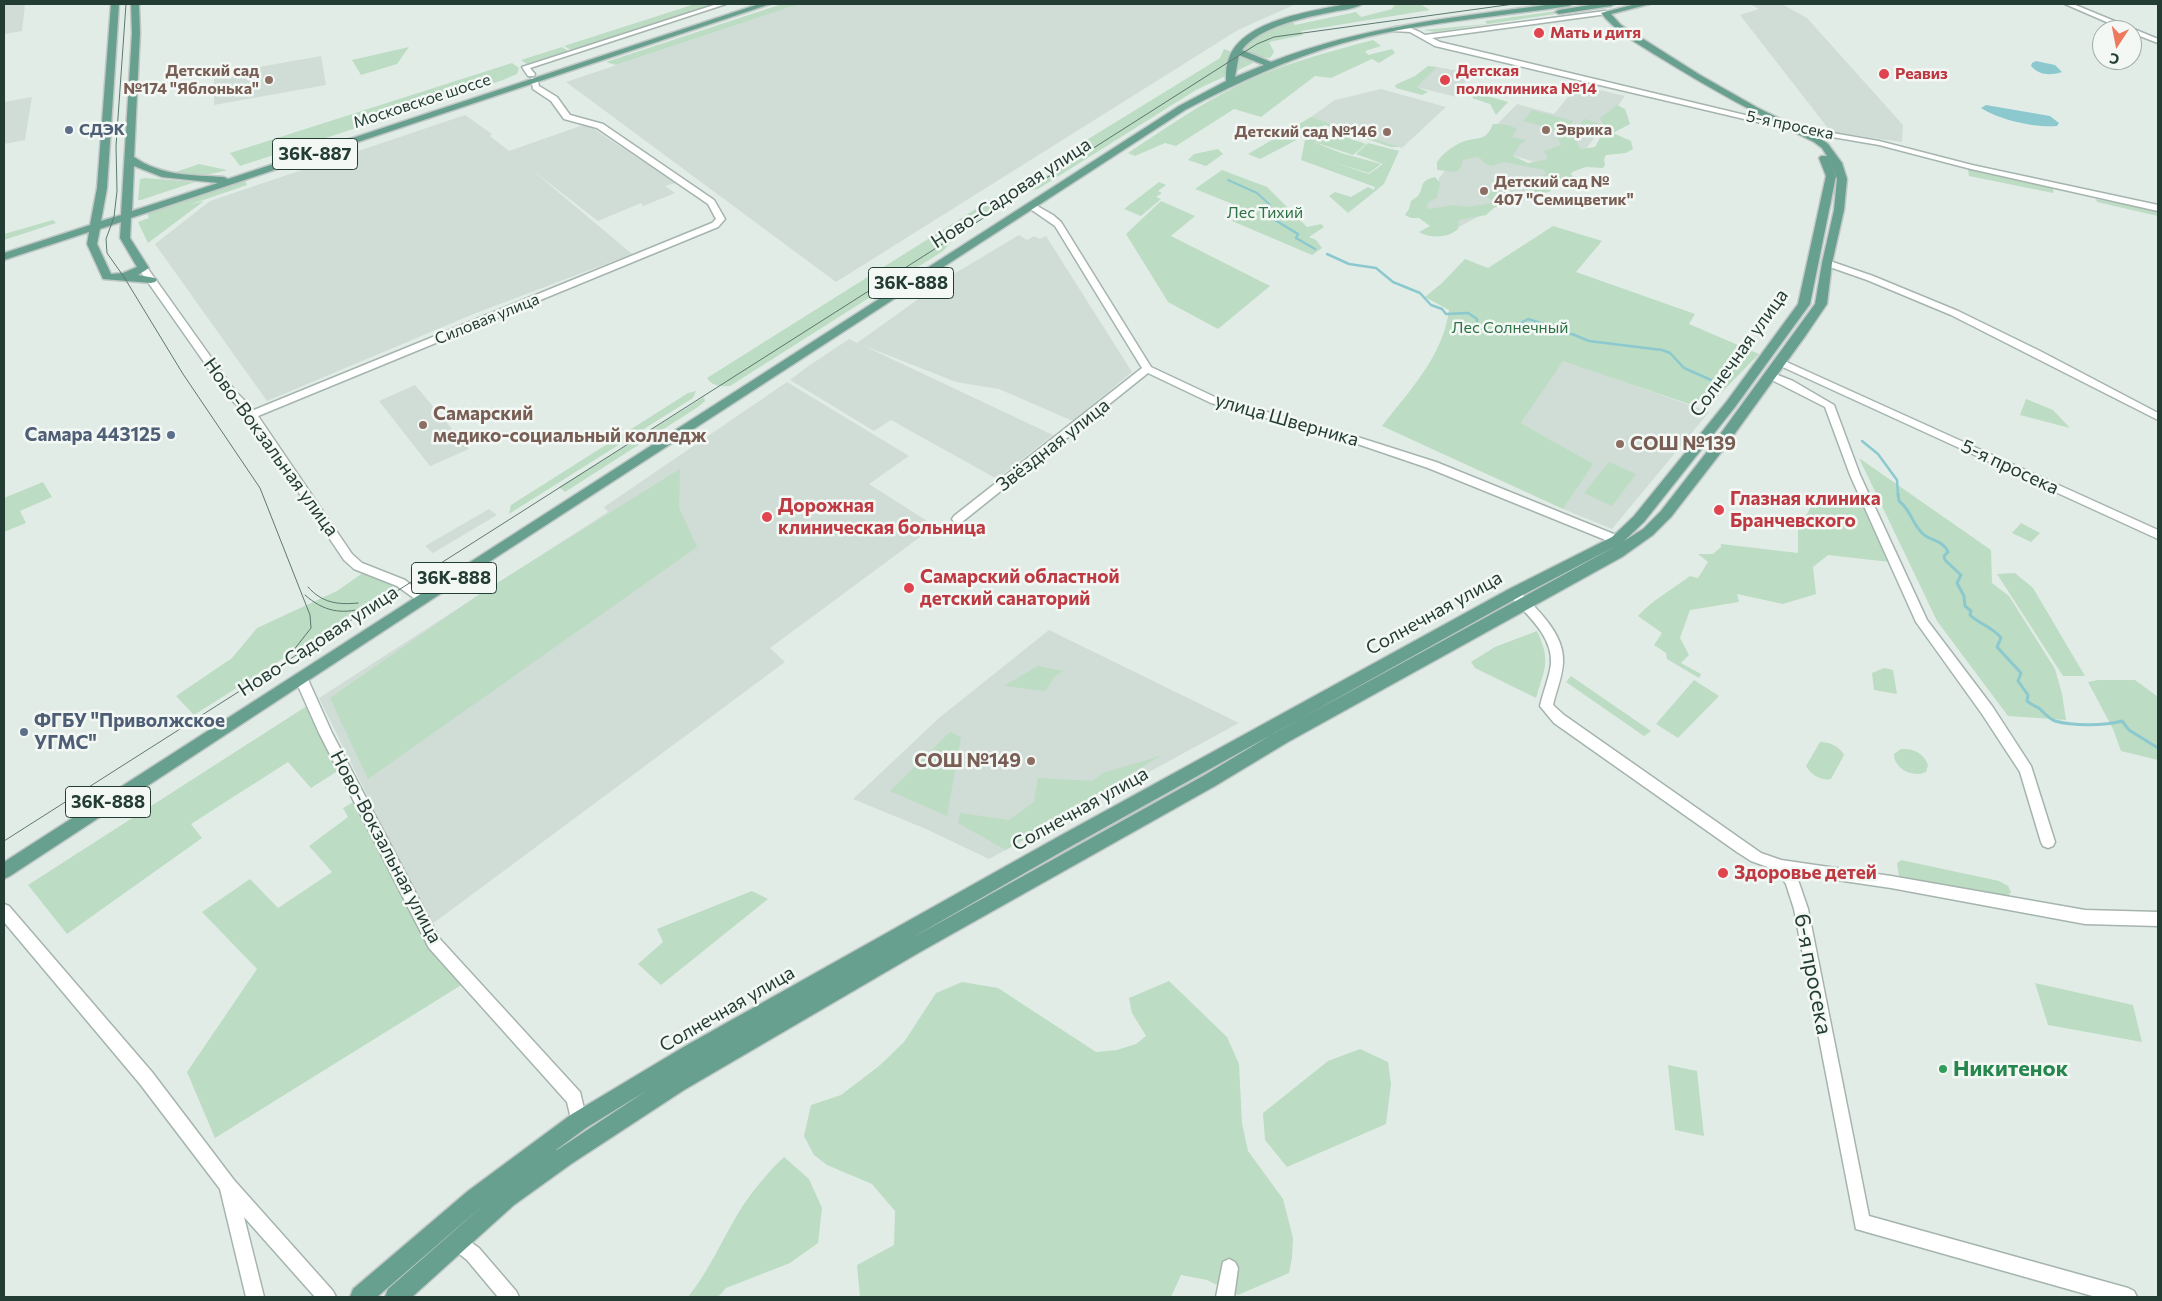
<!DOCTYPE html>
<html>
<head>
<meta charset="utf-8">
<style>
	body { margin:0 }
	#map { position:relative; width:2162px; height:1301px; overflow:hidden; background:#e2ece7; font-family:Commissioner,sans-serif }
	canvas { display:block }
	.frame { position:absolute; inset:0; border:5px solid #233c34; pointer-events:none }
	.north { position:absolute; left:2092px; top:20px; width:50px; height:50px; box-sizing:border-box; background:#f3f8f5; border:1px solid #a0ada8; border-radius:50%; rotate:191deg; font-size:14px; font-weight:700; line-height:20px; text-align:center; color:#233c34 }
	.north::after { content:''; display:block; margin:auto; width:18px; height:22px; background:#ed7a5f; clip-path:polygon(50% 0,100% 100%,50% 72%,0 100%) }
</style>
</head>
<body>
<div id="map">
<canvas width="2162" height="1301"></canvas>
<div class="frame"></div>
<div class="north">С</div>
</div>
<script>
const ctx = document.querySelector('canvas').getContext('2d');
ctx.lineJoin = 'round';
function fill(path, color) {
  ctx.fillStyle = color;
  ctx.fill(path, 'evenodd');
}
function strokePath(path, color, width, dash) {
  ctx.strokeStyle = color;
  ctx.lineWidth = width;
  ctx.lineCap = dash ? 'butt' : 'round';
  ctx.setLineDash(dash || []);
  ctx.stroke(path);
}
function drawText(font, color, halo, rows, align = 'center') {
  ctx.font = font + ' Commissioner,sans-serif';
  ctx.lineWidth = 5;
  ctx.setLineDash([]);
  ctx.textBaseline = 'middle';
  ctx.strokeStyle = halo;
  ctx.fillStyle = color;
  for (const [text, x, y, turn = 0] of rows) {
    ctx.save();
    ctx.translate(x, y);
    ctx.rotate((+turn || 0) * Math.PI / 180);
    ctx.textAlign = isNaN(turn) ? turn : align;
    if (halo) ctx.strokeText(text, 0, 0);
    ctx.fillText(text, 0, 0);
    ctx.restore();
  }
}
fill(new Path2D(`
	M4,4h21l-3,27 -18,3z
	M798,4h498l-58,26 -402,252 -270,-200z
	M1750,4h32l25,14 96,107 -1,17 -71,-10 -91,-117 19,-6z
	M321,56l5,29 -112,20v-30z
	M1437,67l33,6 -13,24 -41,-10z
	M1578,85l47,11 -56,76 -92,-27 40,-41 37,10z
	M1381,89l65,18 -44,41 -91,-31 24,-17z
	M32,97l-7,43 -21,4v-42z
	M465,115l27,19 -2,2 19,15 77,-27 90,59 -11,3 10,7 -32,13 -2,-3 -43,18 -66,-51 100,84 -156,59 -209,88 -112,-157 55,-43z
	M1463,149l93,24 -36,31 -20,1 -41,22 -38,-19 17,-22 1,-8z
	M1019,235l8,5 7,-4 6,3 6,-3 86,136 -59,49 -74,-32 -43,-7 -94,-37 191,90 -56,44 -106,-59 -17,11 -84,-51 17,-13 42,-28 8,4 95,-68z
	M1563,360l146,52 -97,117 -49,-20 29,-45 -71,-41z
	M787,382l122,74 -40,28 66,42 -165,122 15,14 -354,263 -112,-227 289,-186 -4,-5z
	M415,385l54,64 -39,17 -51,-65z
	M489,509l8,6 -64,38 -8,-7z
	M1049,630l190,93 -250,136 -63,-30 -73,-30 86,-81z`), '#d0dcd6');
fill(new Path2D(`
	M695,4h20l-144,46 -7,-4z
	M782,4h17l-183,61 -10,-3z
	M1395,4h25l10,6 -129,21 2,4 -34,7 5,10 -4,6 -12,-1 -20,-8 15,-13 38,-16 4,5 61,-13 5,5 31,-8z
	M1571,9l4,2 -140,21 -11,-2 63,-6 -2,-3z
	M1373,40l8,6 -16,5 3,4 24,-6 3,4 -16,10 -7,-4 -41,19 -16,-2 -54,41 -27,-8 -58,37 -11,-3 -30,13 -7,-3c36,-24 72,-49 111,-68 42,-21 89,-33 134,-45z
	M409,47l-12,17 -36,11 -9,-15z
	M562,47l6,4 -41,13 -6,-4z
	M1224,49l29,11v3l-57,27 -158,99 -6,1 -5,-3 29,-17 -10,-5 174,-107z
	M512,63l7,5 -2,6 -14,6 -263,86 -10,-13z
	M1428,66l9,1 -20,20 11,5 -6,3 -26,-7 -1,-3 20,-9z
	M1477,93l31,9 -12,13 -6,-11 -18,-6z
	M1617,105l8,4 5,15 -17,9 18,8 2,8 -7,4 -20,2 -2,4 1,6 -2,3 -17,-1 -14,5 -1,3 9,4 7,7 -12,1 -20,-5 -4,4v5l-56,16 -9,8 -27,5 -1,9c-10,9 -27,10 -39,3l11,-6 -11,-8h-8l-6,-3 4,-6 2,-8c2,-2 5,-3 7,-5 7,-10 0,-15 17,-19l5,6 -3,14 -8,5 -3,5 3,2 25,-4 13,2 26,-4v-2l-9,-6 -1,-4c4,0 8,-1 12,0 4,1 7,4 11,5 19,2 25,-15 40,-22l-2,-4 -40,-8 -12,4 -8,-3 -3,-4 -4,-2 -14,3 -2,7 -5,5 -19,-2v-8c5,-8 16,-16 25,-20 16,-6 23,1 31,-18l15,1 9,4 -5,8 14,3 -6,4 -7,12 15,7 17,-3 3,-3 -4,-6 17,-6 -4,-8 3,-4 14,5 7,11 14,-2 10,-18 -5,-11z
	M1532,110l41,11 -8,11 -42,-11z
	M1311,117l88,30h-8l-66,-22 -65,34 -12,-5z
	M1584,119l14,4 -10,13 -14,-4z
	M1322,129l44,15 -13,11 -42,-14 30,12 40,11 -12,9 -40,-12 40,13 14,-10 -27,-10 12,-11 31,8 -15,33 -36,29 -19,-17 6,-4 16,5 17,-10 6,3 1,-3 -74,-27 4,-20h4z
	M1218,149l5,5 -17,12 -18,-6 6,-6z
	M199,164l28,6h1l-22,5 -33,-2z
	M1222,170l45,17 40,40 14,-3 3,3 -15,10 7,3 6,8 -10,7 -80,-34 13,-12 -50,-20z
	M1968,170h6l80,17 -1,6 -84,-17z
	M145,178l49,4h1l-54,18h-3l2,-21z
	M245,181l2,4 -58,20 15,-4 -56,42 -10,-21 11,-4 -2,-5z
	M1159,182l7,3 -8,6 4,2 -6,4 5,2 -20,17 -17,-7z
	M1006,190l10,6 -55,35 -18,20 -213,135c-9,1 -18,0 -23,-8z
	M2096,199l62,12v5l-61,-14z
	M1161,201l34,15 -24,20 99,50 -52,43 -50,-27 -42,-68z
	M53,220l3,3 -52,17v-6z
	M1553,226l49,15 -26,31 119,42 -6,10 70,30 -43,44 -27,6 -126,-43 -42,62 72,41 -30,45 -181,-83c28,-36 61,-70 67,-116l-24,-13 17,-14 23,-24 23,9z
	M696,391l-3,7 -184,116 2,-9 177,-112z
	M704,397l1,4 -7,6 -133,85 -6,-5z
	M2026,399l27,11 17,18 -50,-13z
	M1859,458l132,92 1,33 17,13 46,73 7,25 4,26 -58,-4 -71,-95z
	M1609,462l27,12 -24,32 -28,-13z
	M680,469l-1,39 18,39 -329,232 -38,-81 151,-105z
	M43,482l9,15 -32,14 6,12 -22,9v-34z
	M1827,496l35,3 28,63 -62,-7 -15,12 3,27 -33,10 -46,-10 2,8 -49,8 -10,28 9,17 -8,8 20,11 -2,4 -32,-19 -1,-6 -12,-8 8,-12 -24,-17c14,-16 35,-27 52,-40l8,2 10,-16 -10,-8h15l8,-7v-3l77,9v-25l15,-24z
	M2021,523l19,10 -9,9 -19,-9z
	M367,570l28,11 -5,10 -196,124 -18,-19 56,-38 25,-30 80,-37z
	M2015,573l18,15 52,88h-22l-66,-102z
	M1537,631c14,30 8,37 -1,67l-61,-30 -4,-6 24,-15z
	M1038,666l25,5 -8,5 -10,15 -41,-5z
	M1884,668l9,2 4,24 -23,-4 -2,-17z
	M1571,676l80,55 -7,5 -78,-54z
	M1694,680l25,16 -41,42 -22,-14z
	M2098,680h37l23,17v63l-37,-9 -8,-22 -25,-47z
	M313,702l31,65 -33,21 -23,-26 -97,62 11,14 -135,96 -39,-49z
	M950,732l11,5 -14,79 -57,-25z
	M1820,742c10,0 19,4 24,13l-13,24c-9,2 -20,-4 -25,-13z
	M1901,749c12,-1 23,4 27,16l-2,7c-13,6 -32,-3 -32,-18z
	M1160,756l-154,94 -48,-27 2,-10 49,7 25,-18 4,-24 54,3 11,-8z
	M360,798l103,186 -248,154 -28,-66 70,-103 -55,-57 48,-33 28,29 54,-36 -23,-26 39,-29 -5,-9z
	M1901,860l98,21 9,5 3,6 -3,4 -100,-16 -9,-4 -2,-13z
	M752,891l16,8 -107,86 -23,-21 25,-22 -6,-13z
	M1169,981l58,56 12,27 3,59 6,28 35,48 10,39 -1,20 -3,15 -51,22 -31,-15 -26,-5 -10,22h-311l-3,-32 37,-20 1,-34 -23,-27 -45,-19 -13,-10 -10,-19 7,-31 30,-10 38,-29 25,-24 32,-49 26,-11 36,6 98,64 21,-2 19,-6 10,-8 -14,-23 -3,-15z
	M2035,983l98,22 9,37 -94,-17z
	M1360,1049l28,13 3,22 -5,40 -99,43 -22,-27 -2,-27 65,-52z
	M1668,1065l29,6 7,65 -29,-6z
	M784,1157l25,22 13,29 -4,35 -28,20 -64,25 -8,9h-30c22,-27 35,-60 54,-90 12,-18 26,-35 42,-50z`), '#bcdcc3');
fill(new Path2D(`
	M2036,61l19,4 7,7c-12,4 -23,3 -31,-6l1,-3z
	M1986,105l64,11 9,7 -2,3c-22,2 -57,-6 -76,-18z`), '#8cc9cf');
strokePath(new Path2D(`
	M1228,180l29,13 13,12 -4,5v4l6,4`), '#8cc9cf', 2);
strokePath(new Path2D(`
	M1270,217l28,17 -2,4 19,11
	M1327,254l22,10 27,4 17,14 27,11 11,12 11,4 4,5 22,-1 9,6v8c24,10 29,4 51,-8l16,5 10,10h18l17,7 73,9 8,3 14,15 36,16
	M1862,441l16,13 19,26 1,15`), '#8cc9cf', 2.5);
strokePath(new Path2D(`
	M1898,494l1,7c12,9 13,23 24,33 8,7 20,6 25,18l-4,4 1,4 16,15 -4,8 7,13 1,10 6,5 -1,4c9,9 23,12 31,23l-4,9 24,26 -3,8 10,14 -1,6c4,4 9,5 13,8 5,5 8,9 15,12 17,5 50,5 67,0l7,9 29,18`), '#8cc9cf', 3);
const minor = new Path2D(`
	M717,4h9l-196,64 5,6 -1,2h-6l-6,-9z
	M2065,4h8l85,35v4l-26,-10v-3h-7z
	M1605,11l3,2 -1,1 -175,24 8,4 351,84 88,15 93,24 186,40v6l-187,-42 -92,-24 -88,-15 -200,-47 -156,-37 -25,-14 -16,-1 -4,-2c11,-6 25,0 35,6z
	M531,78h6l2,8 18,11 13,18 33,9 111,76 11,19 -7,8 -460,189 94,138 10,9 43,17 21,17 2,3 -6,4 -25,-18 -43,-17 -10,-9 -96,-143 -21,-22 -89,-127 5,-3 3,1 89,125 19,19 458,-187 4,-4 -8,-15 -111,-76 -33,-9 -13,-18 -18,-12z
	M1032,203l21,12 8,7 90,145 68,32 129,35 88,28 185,75 2,3 -6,4 -4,-1 -185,-75 -88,-30 -129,-35 -63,-30 -186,149h-8l-2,-3 2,-3 188,-148 -87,-142 -26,-18 -1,-2z
	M1827,260l46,16 85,35 82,40 118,62v7l-207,-105 -84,-35 -43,-15 -2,-2z
	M1780,359l378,171v9l-382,-175 -1,-2z
	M1770,372l23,9 41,24 26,70 67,145 65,86 39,60 24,76 -2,4 -5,2 -5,-2 -2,-4 -21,-70 -38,-58 -66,-92 -66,-147 -25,-68 -59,-30 -1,-2z
	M1514,589l4,1c19,19 47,44 45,73 -1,15 -7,28 -10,42l11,10 197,138 20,7 110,16 194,34 73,2v14l-73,-2 -194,-36 -95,-14 12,35 61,307 259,72 6,3 3,6h-41l-240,-68 -62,-320 -8,-25 -10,-14 -25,-9 -14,-9 -183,-129 -14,-17c3,-14 9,-27 11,-42 2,-28 -24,-49 -41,-68l-2,-3z
	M301,674l5,1 26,58 107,205 141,154 7,29 -2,6 -6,2 -6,-2 -6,-25 -138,-154 -110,-215 -24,-54 1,-4z
	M4,904l5,2 143,166 82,108 99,111 3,6h-21l-71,-80 20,80h-18l-26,-108 -80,-105 -136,-162z
	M458,1233l21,15 37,43 3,6h-21l-31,-37 -15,-12 -3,-6 3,-6z
	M1229,1259l6,3 3,6 -4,29h-18l7,-35z`);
const major = new Path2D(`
	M111,4h8l-12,184 -6,33 20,-6 11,-182 -1,-29h8l1,29 -6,124c27,19 58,18 90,20l4,2 531,-175h11l-639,214 -1,20 19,30 -11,7 17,3 2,2 -2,2 -4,1 -48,-4 -16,-35 2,-12 -85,28v-7l86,-28 7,-37zM134,166l28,11 56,6 -86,28zM121,222l-1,16 17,29 -14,6 -12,1 -14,-30 3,-15z
	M1347,4h15c-7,5 -21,6 -30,8 -26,5 -74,15 -90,38l29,12c90,-36 187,-45 282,-58h20l-4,2c-73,11 -155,17 -226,37 -55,16 -107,40 -158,67l-693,450 -482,316 -6,3v-17l1175,-756 47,-25c0,-8 0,-16 3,-23 14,-38 83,-47 118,-54zM1239,55l25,10 -29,12z
	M1596,4h19l-4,2 -52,8 -4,-2 4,-2z
	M1636,4h14l-39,10 10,11 79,50 58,33 62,30 8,6 14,19 5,16 -3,31 -12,53 -5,41 -21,31 -83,115 -52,67 -18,18 -31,22 -334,185 -73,44 -295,166 -236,138 -113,74 -57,41 -102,92h-27l3,-8 99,-87 -110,95h-27l3,-8 115,-98 104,-77 115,-69 369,-207 453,-249 103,-52 22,-21 93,-115 71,-97 28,-128 -7,-18 2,-2h6l-5,-8 -8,-6c-54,-26 -105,-54 -155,-85 -21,-13 -43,-25 -58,-44zM1829,159l8,20 -3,31 -12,53 -7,41 -102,140 -52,67 -18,18 -19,12 20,-19 91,-115 75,-103 26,-128zM1618,545l-342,187 -73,44 -293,163 158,-91 451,-251zM646,1091l-89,59h-1l30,-22z`);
strokePath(minor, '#a5b4ae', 3);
strokePath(major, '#c1c8c6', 3);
fill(minor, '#fff');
fill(major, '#68a08f');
strokePath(new Path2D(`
	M126,4l-10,142 1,45 -3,26 -8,22 1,14 17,24 59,97 77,114 50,127 1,13 -18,23
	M308,587c14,16 30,18 50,16
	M305,595c18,16 36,20 59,13
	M4,841l1253,-797 17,-7 240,-33`), '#5d786f', 1);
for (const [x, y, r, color] of [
	[1539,33,6,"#e0444e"],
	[1884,74,6,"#e0444e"],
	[269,80,5,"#8d6e63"],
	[1445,80,6,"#e0444e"],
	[69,130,5,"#5c6f8a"],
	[1546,130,5,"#8d6e63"],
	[1387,132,5,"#8d6e63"],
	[1484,191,5,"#8d6e63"],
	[423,425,5,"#8d6e63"],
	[171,435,5,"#5c6f8a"],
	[1620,444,5,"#8d6e63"],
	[1719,510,6,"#e0444e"],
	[767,517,6,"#e0444e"],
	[909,588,6,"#e0444e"],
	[24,732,5,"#5c6f8a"],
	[1031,761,5,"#8d6e63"],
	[1723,873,6,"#e0444e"],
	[1943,1069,5,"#2e9e5b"]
]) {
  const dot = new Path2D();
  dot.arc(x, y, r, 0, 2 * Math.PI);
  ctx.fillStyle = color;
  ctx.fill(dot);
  strokePath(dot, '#f3f8f5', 2);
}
drawText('bold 16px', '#be3a42', '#f3f8f5', [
	["Мать и дитя",1550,33],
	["Детская",1456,71],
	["поликлиника №14",1456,89],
	["Реавиз",1895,74]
], 'left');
drawText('bold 16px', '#785e54', '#f3f8f5', [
	["Детский сад",259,71],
	["№174 \"Яблонька\"",259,89],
	["Эврика",1556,130,"left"],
	["Детский сад №146",1377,132],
	["Детский сад №",1494,182,"left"],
	["407 \"Семицветик\"",1494,200,"left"]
], 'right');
drawText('16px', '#233c34', '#f3f8f5', [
	["Московское шоссе",422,101,-18],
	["5-я просека",1790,125,12],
	["Силовая улица",487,319,-22]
]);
drawText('bold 16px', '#4e5e75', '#f3f8f5', [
	["СДЭК",79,130]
], 'left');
drawText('16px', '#2e7245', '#f3f8f5', [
	["Лес Тихий",1265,213],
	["Лес Солнечный",1510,328]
]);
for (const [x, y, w] of [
	[315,154,85],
	[911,283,85],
	[454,578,85],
	[108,802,85]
]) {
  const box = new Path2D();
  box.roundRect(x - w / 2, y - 15.5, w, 31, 4);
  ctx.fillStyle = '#f3f8f5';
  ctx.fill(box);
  strokePath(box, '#233c34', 1);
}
drawText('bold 18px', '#233c34', null, [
	["36К-887",315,154],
	["36К-888",911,283],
	["36К-888",454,578],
	["36К-888",108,802]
]);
drawText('19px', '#233c34', '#f3f8f5', [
	["Ново-Садовая улица",1011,193,-33],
	["Солнечная улица",1739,353,-54],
	["улица Шверника",1287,420,16],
	["Звёздная улица",1053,445,-38],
	["Ново-Вокзальная улица",271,447,54],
	["5-я просека",2010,467,25],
	["Солнечная улица",1434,613,-29],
	["Ново-Садовая улица",318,641,-33],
	["Солнечная улица",1080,809,-29],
	["Ново-Вокзальная улица",386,847,62],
	["Солнечная улица",727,1009,-30]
]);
drawText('bold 19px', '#785e54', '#f3f8f5', [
	["Самарский",433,414],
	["медико-социальный колледж",433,436],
	["СОШ №139",1630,444],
	["СОШ №149",1021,761,"right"]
], 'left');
drawText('bold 19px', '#4e5e75', '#f3f8f5', [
	["Самара 443125",161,435],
	["ФГБУ \"Приволжское",34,721,"left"],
	["УГМС\"",34,743,"left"]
], 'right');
drawText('bold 19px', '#be3a42', '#f3f8f5', [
	["Глазная клиника",1730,499],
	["Бранчевского",1730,521],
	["Дорожная",778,506],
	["клиническая больница",778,528],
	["Самарский областной",920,577],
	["детский санаторий",920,599],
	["Здоровье детей",1734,873]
], 'left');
drawText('22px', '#233c34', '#f3f8f5', [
	["6-я просека",1813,974,79]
]);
drawText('bold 22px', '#27864d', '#f3f8f5', [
	["Никитенок",1953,1069]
], 'left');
</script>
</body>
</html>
